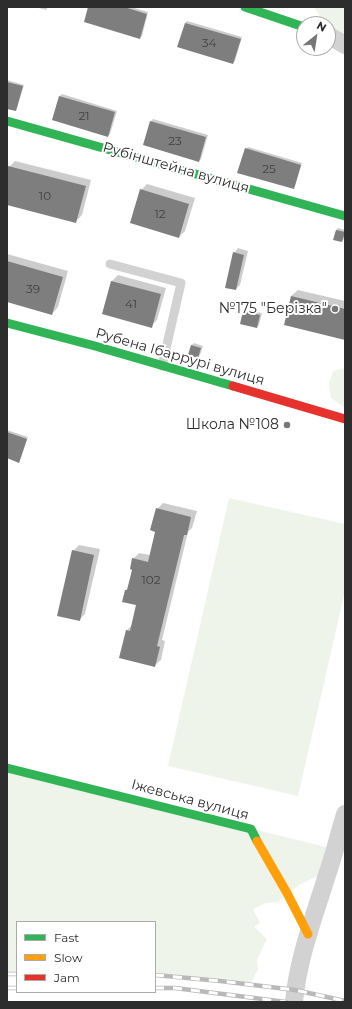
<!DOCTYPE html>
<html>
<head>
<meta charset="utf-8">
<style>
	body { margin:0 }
	#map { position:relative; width:352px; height:1009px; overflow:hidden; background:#fff; font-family:Montserrat,sans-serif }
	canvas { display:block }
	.frame { position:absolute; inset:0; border:8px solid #2d2d2d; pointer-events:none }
	.legend { position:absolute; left:16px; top:921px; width:140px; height:72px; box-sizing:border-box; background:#fff; border:1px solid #ababab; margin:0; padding:5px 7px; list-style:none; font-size:12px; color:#2d2d2d }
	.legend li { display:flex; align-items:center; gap:8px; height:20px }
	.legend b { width:20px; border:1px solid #ababab }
	.north { position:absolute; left:296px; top:16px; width:40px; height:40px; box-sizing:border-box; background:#fff; border:1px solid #ababab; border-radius:50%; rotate:30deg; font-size:11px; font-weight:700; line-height:16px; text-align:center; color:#2d2d2d }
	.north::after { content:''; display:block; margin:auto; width:14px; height:18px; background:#767676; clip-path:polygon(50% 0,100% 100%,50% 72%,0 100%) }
</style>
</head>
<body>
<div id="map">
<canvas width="352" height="1009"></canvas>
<div class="frame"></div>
<ul class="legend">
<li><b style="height:5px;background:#30b455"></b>Fast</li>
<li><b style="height:5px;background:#ff9f0a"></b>Slow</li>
<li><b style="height:5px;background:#e5322d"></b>Jam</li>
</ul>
<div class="north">N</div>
</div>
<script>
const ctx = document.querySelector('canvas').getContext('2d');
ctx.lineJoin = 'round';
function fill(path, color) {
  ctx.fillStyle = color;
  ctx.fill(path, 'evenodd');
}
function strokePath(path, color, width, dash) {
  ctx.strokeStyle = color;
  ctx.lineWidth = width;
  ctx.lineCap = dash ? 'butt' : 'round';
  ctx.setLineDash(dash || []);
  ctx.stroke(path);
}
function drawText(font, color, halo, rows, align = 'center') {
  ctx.font = font + ' Montserrat,sans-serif';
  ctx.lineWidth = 4;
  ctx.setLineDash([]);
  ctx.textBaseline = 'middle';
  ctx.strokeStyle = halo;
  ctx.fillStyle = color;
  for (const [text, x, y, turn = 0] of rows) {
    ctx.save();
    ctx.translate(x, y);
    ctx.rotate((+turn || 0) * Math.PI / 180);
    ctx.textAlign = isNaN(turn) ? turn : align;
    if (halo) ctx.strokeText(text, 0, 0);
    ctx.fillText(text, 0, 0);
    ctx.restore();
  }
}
fill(new Path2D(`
	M314,7h31v38l-17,-16v-5h-3z
	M345,368v40l-14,-10 -2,-14 4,-13z
	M229,498l116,26v67l-47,205 -130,-30z
	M7,768l327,81 -12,25 -23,11 -21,17 -12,1 -13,6 7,14 -6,4 13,12 -10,21 1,9 -7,14 -96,-7v-54h-138v50h-10z`), '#eef4ea');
fill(new Path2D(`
	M35,7h13l-2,3z
	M89,7h42l17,5 -6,24 -2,1z
	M187,21l55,16 -7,24 -2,2 -48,-40z
	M7,80l17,5 -7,23 -2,2 -8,-3z
	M62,94l55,17 -7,23 -2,2 -55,-16 7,-24z
	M153,119l55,16 -7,24 -2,2 -55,-16 7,-24z
	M248,147l54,16 -7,23 -2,2 -47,-39z
	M15,161l76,19 -9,35 -6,6 -69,-17v-28l2,-9z
	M147,184l48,14 -10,33 -6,6 -38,-47z
	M338,228l7,2 -1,9 -2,2 -8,-2 2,-9z
	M238,248l10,3 -8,34 -4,4 -2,-36z
	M7,254l61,17 -10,36 -6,7 -45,-13z
	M118,275l48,13 -9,32 -6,6 -48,-13 9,-32z
	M298,290l47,11v38l-54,-43z
	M246,310l16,3 -3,12 -2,2 -13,-15z
	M194,343l9,3 -3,9 -2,2 -9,-3 3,-9z
	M7,430l21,7 -8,23 -2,1 -11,-4z
	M163,503l34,8 -5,17 -4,4 -26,108 3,1 -4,19 -7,6 -34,-9 7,-27 5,-5 5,-21 -11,-14 2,-2 5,-19v-10l6,-6 11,2 6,-24 1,-22z
	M79,545l21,4 -15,65 -6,6 -6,-69z`), '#0003');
fill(new Path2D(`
	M88,7h36l23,7 -7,25 -56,-17z
	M185,23l56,16 -8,25 -56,-17z
	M7,82l16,4 -7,25 -9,-2z
	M59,96l56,16 -7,25 -56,-17z
	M150,121l56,16 -7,25 -56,-17z
	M245,148l56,17 -7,24 -57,-16z
	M8,166l78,20 -10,37 -69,-18v-33z
	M140,189l49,15 -10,34 -49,-15z
	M336,230l9,2 -3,10 -9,-2z
	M233,252l11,3 -8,35 -11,-2z
	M7,261l56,16 -11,38 -45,-13z
	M111,281l50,13 -9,34 -50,-14z
	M291,296l54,13v31l-61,-15z
	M243,311l17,4 -3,13 -17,-4z
	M191,345l10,3 -3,10 -10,-3z
	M7,432l20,7 -8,24 -12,-5z
	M156,508l35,9 -4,18h-3l-27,111 3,1 -5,20 -36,-9 7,-28 4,1 6,-26 -14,-3 3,-12h2l5,-20 -2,-1 2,-11 16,4 7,-30 -5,-2z
	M72,550l22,5 -14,66 -23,-5z`), '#7e7e7e');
strokePath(new Path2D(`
	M110,264l71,19 -19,83`), '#d2d2d2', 9);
strokePath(new Path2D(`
	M328,35l17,10
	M294,1002c4,-44 20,-85 33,-127 7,-20 12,-41 18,-61`), '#d2d2d2', 18);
strokePath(new Path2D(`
	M245,7l59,20
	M7,121l338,95
	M7,323l88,23 138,40
	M7,768l244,61 6,12`), '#30b455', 9);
strokePath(new Path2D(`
	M257,841l30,52 21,41`), '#ff9f0a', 9);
strokePath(new Path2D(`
	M233,386l112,33`), '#e5322d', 9);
const rail = new Path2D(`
	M7,974h10
	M155,975l65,6 75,9 50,11
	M7,988h10
	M155,988h20l111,14`);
strokePath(rail, '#b9b9b9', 4.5);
strokePath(rail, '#fff', 3, [9]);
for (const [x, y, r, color] of [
	[335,309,4,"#767676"],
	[287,425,4,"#767676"]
]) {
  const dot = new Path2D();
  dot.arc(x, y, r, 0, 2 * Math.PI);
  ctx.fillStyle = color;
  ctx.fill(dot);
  strokePath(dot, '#fff', 1.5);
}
drawText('12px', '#414141', null, [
	["34",209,43],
	["21",84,116],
	["23",175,141],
	["25",269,169],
	["10",45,196],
	["12",160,214],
	["39",33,289],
	["41",131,304],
	["102",151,580]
]);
drawText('14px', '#2d2d2d', '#fff', [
	["Рубінштейна вулиця",176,168,16],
	["Рубена Ібаррурі вулиця",180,357,16],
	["Іжевська вулиця",190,800,15]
]);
drawText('14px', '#2d2d2d', '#fff', [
	["№175 \"Берізка\"",327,309],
	["Школа №108",279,425]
], 'right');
</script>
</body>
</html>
